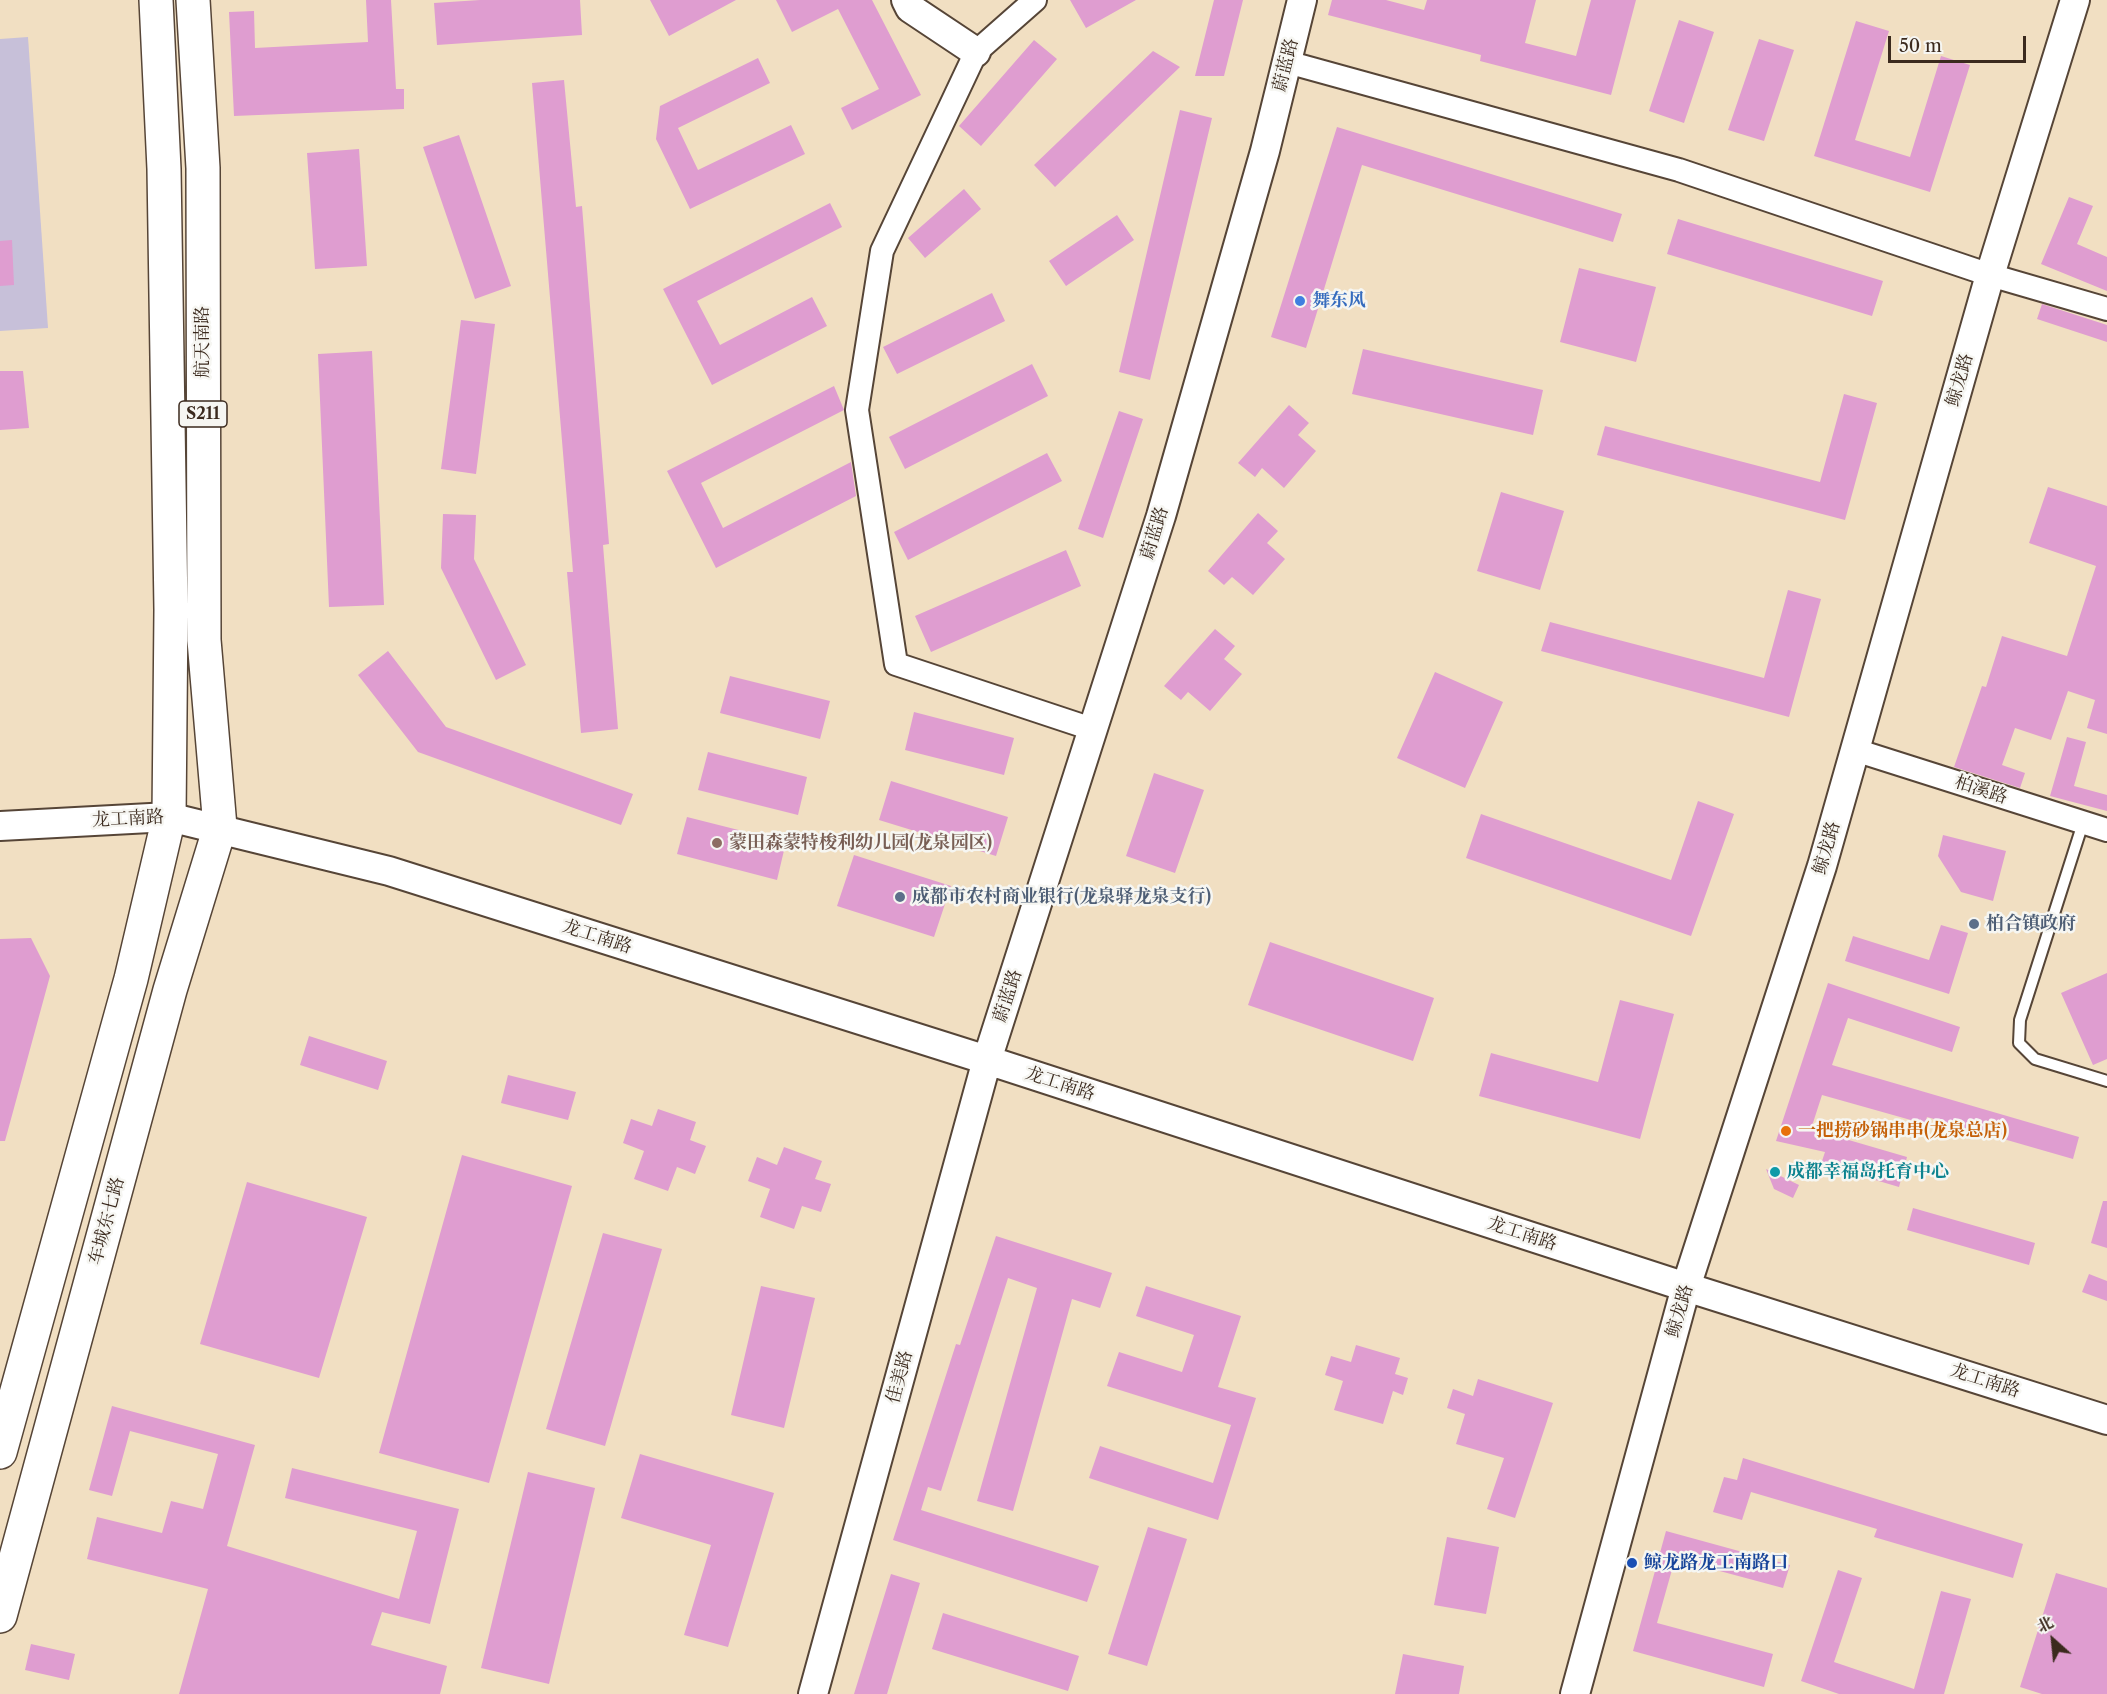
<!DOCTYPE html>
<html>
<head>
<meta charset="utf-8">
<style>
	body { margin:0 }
	#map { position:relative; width:2107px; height:1694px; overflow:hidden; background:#f1dfc2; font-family:"Libre Caslon Text","Noto Serif SC",serif }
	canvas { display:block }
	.north { position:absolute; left:2023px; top:1610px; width:60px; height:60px; -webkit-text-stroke:4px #f6f6f2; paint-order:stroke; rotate:333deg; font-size:16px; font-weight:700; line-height:24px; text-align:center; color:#3b2a1e }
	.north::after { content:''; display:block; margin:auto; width:21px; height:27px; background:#3b2a1e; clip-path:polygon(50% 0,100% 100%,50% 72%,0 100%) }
	.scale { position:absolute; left:1888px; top:36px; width:138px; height:27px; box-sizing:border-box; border:3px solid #3b2a1e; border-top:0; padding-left:8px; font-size:18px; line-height:21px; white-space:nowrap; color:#3b2a1e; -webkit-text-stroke:4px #f6f6f2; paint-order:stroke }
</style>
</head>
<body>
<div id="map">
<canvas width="2107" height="1694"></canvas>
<div class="north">北</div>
<div class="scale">50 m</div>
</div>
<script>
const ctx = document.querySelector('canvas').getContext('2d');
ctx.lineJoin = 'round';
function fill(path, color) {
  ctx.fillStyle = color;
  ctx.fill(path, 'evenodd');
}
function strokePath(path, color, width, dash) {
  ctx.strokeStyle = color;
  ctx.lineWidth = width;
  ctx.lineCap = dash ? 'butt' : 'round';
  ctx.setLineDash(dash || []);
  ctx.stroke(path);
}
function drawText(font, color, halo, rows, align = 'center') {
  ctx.font = font + ' "Libre Caslon Text","Noto Serif SC",serif';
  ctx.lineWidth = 5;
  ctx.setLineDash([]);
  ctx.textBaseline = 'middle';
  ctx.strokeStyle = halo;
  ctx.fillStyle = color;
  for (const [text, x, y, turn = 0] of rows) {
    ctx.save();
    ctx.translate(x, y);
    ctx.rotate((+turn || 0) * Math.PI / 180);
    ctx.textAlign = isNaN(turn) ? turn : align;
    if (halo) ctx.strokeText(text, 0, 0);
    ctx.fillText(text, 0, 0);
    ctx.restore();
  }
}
fill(new Path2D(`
	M28,37l20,291 -48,3v-292z`), '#c7c0d9');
fill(new Path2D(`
	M366,0h25l5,89h8v20l-170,7 -5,-104 25,-1 1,37 113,-6z
	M480,0h100l2,35 -145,10 -3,-42z
	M650,0h86l-67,36z
	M776,0h96l49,95 -69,35 -11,-22 38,-19 -41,-80 -46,23z
	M1070,0h66l-50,28z
	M1214,0h29l-19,76h-29z
	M1332,0h54l38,10 3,-10h109l-11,43 51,13 15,-56h45l-25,95 -131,-34 1,-6 -153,-40z
	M1679,20l35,12 -30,91 -35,-12z
	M1856,21l33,10 -34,109 55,17 31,-101 29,9 -40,127 -116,-36z
	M1759,39l35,11 -30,91 -36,-11z
	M1034,40l23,19 -76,87 -22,-20z
	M1153,51l27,16 -125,120 -21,-22z
	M758,58l12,25 -92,45 20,42 93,-45 14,29 -115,55 -34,-70 4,-33z
	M564,80l12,127 6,-1 27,338 -6,1 15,184 -37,4 -14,-161h6l-41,-489z
	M1180,110l32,8 -62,262 -31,-8z
	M1337,127l285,87 -9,28 -251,-77 -56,183 -35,-11z
	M459,135l52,151 -36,13 -52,-152z
	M359,149l8,117 -52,3 -8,-116z
	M964,189l17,20 -56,49 -17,-20z
	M2069,197l24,9 -16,38 30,13v34l-66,-27z
	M830,203l12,24 -145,74 23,44 92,-48 15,29 -115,59 -49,-96z
	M1117,215l17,25 -68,46 -17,-25z
	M1678,219l205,62 -11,35 -205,-62z
	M12,240l2,45 -14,1v-45z
	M1579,268l77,19 -20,75 -76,-20z
	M992,293l13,28 -108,53 -14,-27z
	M2042,304l65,21v17l-70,-23z
	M461,320l34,4 -19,150 -35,-5z
	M1363,349l180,41 -10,45 -181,-41z
	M372,351l12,254 -55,2 -11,-253z
	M1032,364l16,32 -143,73 -16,-32z
	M0,371h23l6,57 -29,2z
	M834,386l10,24 -143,73 22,45 128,-66 5,34 -140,72 -49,-97z
	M1844,394l33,9 -32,117 -248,-65 8,-29 215,56z
	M1289,405l20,18 -11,12 18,16 -32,37 -22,-20 -7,9 -17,-14z
	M1119,411l24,8 -40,119 -25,-9z
	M1047,453l15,28 -154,79 -14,-28z
	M2048,487l59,19v228l-20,-6 8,-28 -27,-9 -17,49 -36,-12 -13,37 23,8 -5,15 -66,-21 28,-81 4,1 16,-51 65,20 29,-90 -67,-23z
	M1501,492l63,19 -24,79 -63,-19z
	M1258,513l20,18 -11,12 18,16 -32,36 -21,-18 -8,8 -16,-14z
	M443,514l33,1 -2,44 52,106 -30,15 -55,-112z
	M1066,550l15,36 -150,66 -16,-36z
	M1788,590l33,9 -32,118 -248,-66 9,-29 214,56z
	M1215,629l20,17 -11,13 18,15 -32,37 -22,-19 -7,8 -17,-14z
	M388,651l58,76 187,67 -12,31 -203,-73 -60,-77z
	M1435,672l68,30 -38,86 -68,-30z
	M730,676l100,25 -10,38 -100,-26z
	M914,712l100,26 -10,37 -99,-25z
	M2067,737l19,5 -12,44 33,9v16l-57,-15z
	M708,752l99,25 -9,38 -100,-25z
	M1154,773l50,17 -29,83 -49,-17z
	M891,781l117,36 -12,39 -117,-36z
	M1698,801l36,13 -43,122 -225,-78 15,-44 190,66z
	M687,817l99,25 -9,38 -100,-26z
	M1943,835l63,16 -13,50 -32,-9 -23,-36z
	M854,855l97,31 -17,51 -97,-31z
	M1941,925l27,8 -19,61 -104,-33 8,-25 76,24z
	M31,938l19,38 -45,165h-5v-202z
	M1270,942l164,56 -21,63 -165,-56z
	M2107,973v86l-14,6 -32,-72z
	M1828,983l132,44 -8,25 -104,-34 -16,47 247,72 -6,22 -146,-42 -2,7 -103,-29 -11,34 96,28 -8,30 -78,-23 4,-12 -49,-11z
	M1620,1000l54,14 -34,125 -161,-43 12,-43 107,29z
	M309,1036l78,25 -9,29 -78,-25z
	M508,1075l68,17 -8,28 -67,-17z
	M658,1109l38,13 -6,18 16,6 -11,28 -18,-7 -9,24 -34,-12 10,-28 -21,-8 8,-24 21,7z
	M784,1147l38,14 -7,18 16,5 -10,28 -19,-6 -8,23 -34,-12 10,-28 -22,-8 9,-24 20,8z
	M462,1155l110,31 -83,297 -110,-30z
	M1766,1169l33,16 -6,13 -19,-9z
	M247,1182l120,35 -48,161 -119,-34z
	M2103,1201h4v47l-16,-5z
	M1913,1208l122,35 -6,22 -122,-35z
	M603,1233l59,16 -57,197 -59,-17z
	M996,1236l116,37 -12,35 -28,-9 -59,212 -36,-10 60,-213 -29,-10 -67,213 -13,-4 -7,23 178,56 -12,36 -194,-62 63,-196 4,1z
	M2089,1274l18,7v20l-25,-9z
	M761,1286l54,12 -31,130 -53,-13z
	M1146,1286l95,30 -23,71 38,11 -38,122 -129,-42 11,-32 113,37 18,-58 -124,-39 12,-34 63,20 12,-37 -58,-19z
	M1356,1345l44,13 -5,16 13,4 -5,17 -10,-4 -10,33 -49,-14 9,-29 -18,-6 6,-19 20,6z
	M1478,1379l75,24 -38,115 -28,-9 17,-51 -48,-14 9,-30 -18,-6 6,-19 20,7z
	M112,1406l143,39 -28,101 172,53 18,-68 -132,-33 7,-30 167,41 -29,115 -48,-12 -11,33 76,21 -7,28h-261l29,-105 -121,-30 10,-42 65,16 9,-32 32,8 15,-55 -88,-23 -18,65 -23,-6z
	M640,1454l134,39 -46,154 -44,-12 27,-90 -90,-27z
	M1743,1458l280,86 -10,34 -139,-41 3,-8 -126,-37 -9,28 -29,-8 11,-35 13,3z
	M528,1472l67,16 -46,196 -68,-16z
	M1148,1527l39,12 -40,127 -39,-12z
	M1666,1531l124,34 -7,23 -108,-29 -18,64 116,31 -9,33 -131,-36z
	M1447,1537l52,10 -13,67 -52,-9z
	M1838,1570l24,8 -28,84 80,27 27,-98 30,8 -27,95h-105l-38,-13z
	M2056,1573l51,15v106h-65l-22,-7z
	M891,1574l29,9 -33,111h-33z
	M943,1613l136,43 -11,35 -136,-42z
	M31,1644l44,10 -6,26 -44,-10z
	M1403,1654l61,12 -5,28h-64z`), '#df9dd0');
const service = new Path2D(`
	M2083,823l-63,197 -1,23 16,16 72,22`);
const minor = new Path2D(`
	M1035,0l-59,52 -94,199 -25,159 39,254 196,65
	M1287,62l392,108 311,105 117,34
	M1855,750l252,80`);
const tertiary = new Path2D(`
	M906,0l4,8 66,44
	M0,826l169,-9 220,54 598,189 699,227 421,133
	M813,1694l174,-634 174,-544 104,-365 37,-151
	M1575,1694l111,-407 136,-421 168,-591 85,-275`);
const primary = new Path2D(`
	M0,1452l131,-473 38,-162 2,-207 -7,-441 -8,-169
	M0,1616l170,-626 50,-163 -16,-187 -1,-472 -10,-168`);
strokePath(service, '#564537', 14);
strokePath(minor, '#564537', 26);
strokePath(tertiary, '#564537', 32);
strokePath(primary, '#564537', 36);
strokePath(service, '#fff', 10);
strokePath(minor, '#fff', 22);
strokePath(tertiary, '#fff', 28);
strokePath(primary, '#fff', 33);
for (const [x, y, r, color] of [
	[1300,301,6,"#3f7fe0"],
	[717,843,6,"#8d6e63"],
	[900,897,6,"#5c6f8a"],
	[1974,924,6,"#5c6f8a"],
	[1786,1131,6,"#e8710a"],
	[1775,1172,6,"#0f9aa8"],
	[1632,1563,6,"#1a4fb4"]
]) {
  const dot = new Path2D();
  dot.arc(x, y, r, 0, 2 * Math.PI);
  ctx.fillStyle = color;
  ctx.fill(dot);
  strokePath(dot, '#f6f6f2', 2);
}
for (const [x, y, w] of [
	[203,414,48]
]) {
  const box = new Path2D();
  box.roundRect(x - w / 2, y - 13, w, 26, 4.5);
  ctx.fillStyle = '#f6f6f2';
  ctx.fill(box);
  strokePath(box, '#3b2a1e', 1.5);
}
drawText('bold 16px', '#3b2a1e', null, [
	["S211",203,414]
]);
drawText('18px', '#3b2a1e', '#f6f6f2', [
	["蔚蓝路",1286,65,-76],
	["航天南路",203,342,-90],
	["鲸龙路",1960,380,-74],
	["蔚蓝路",1155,533,-73],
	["柏溪路",1981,790,18],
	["龙工南路",128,819,-3],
	["鲸龙路",1827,848,-74],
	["龙工南路",597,937,18],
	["蔚蓝路",1008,996,-72],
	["龙工南路",1060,1084,18],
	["车城东七路",107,1221,-75],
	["龙工南路",1522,1234,18],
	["鲸龙路",1680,1311,-74],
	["佳美路",900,1377,-75],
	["龙工南路",1985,1381,18]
]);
drawText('bold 18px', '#366cbe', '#f6f6f2', [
	["舞东风",1312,301]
], 'left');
drawText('bold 18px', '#785e54', '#f6f6f2', [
	["蒙田森蒙特梭利幼儿园(龙泉园区)",729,843]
], 'left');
drawText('bold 18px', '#4e5e75', '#f6f6f2', [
	["成都市农村商业银行(龙泉驿龙泉支行)",912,897],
	["柏合镇政府",1986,924]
], 'left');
drawText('bold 18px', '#c56008', '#f6f6f2', [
	["一把捞砂锅串串(龙泉总店)",1798,1131]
], 'left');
drawText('bold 18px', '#0d838f', '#f6f6f2', [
	["成都幸福岛托育中心",1787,1172]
], 'left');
drawText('bold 18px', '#164399', '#f6f6f2', [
	["鲸龙路龙工南路口",1644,1563]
], 'left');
</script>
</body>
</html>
